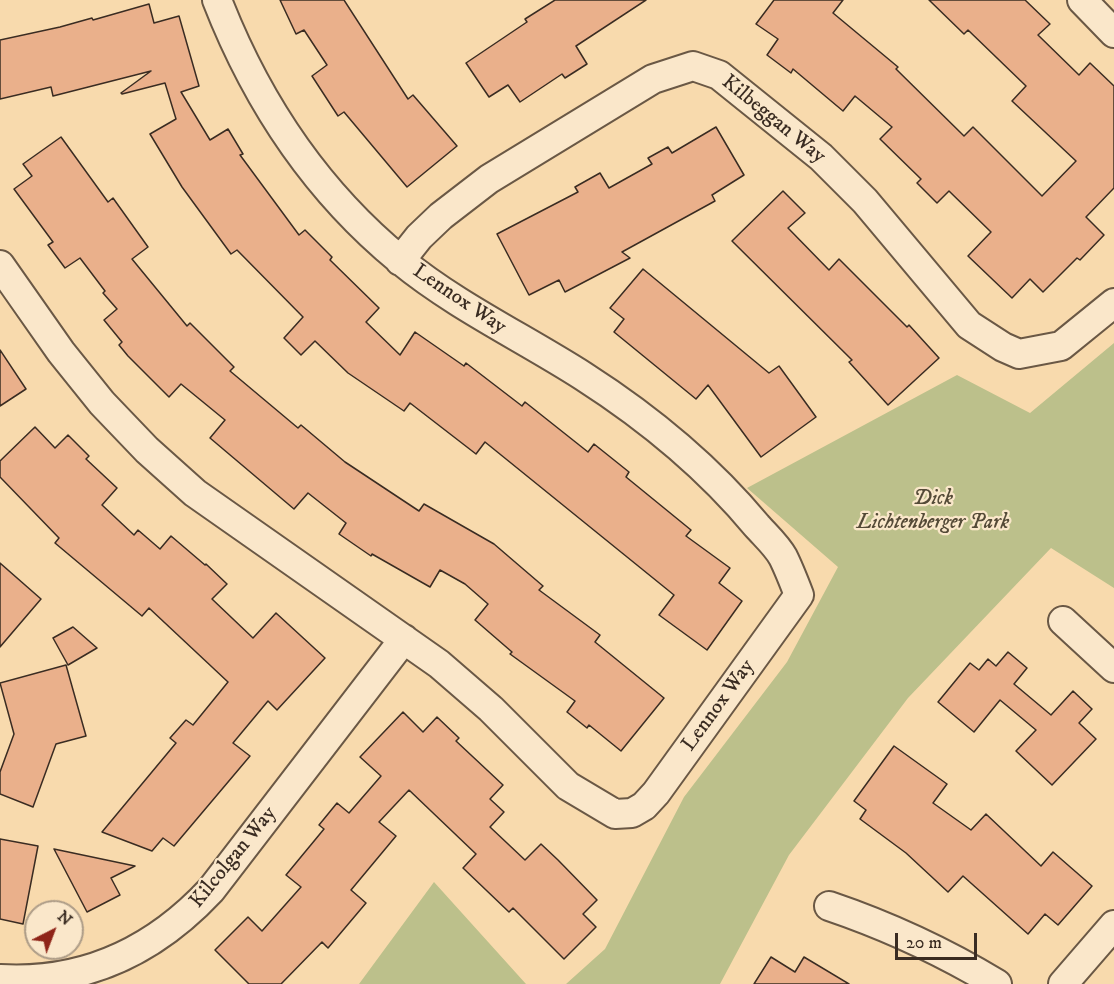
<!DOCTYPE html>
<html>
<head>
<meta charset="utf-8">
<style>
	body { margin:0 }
	#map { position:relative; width:1114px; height:984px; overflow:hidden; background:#f8daad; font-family:"IM FELL DW Pica",serif }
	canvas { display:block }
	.north { position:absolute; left:24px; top:900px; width:60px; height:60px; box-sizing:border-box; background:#fae7ca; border:2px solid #ad9c87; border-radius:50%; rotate:42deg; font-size:16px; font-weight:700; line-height:24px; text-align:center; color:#3a2c22 }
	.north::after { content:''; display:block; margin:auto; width:21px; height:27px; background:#8f2418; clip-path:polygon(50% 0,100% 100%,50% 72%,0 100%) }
	.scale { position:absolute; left:895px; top:933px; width:82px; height:27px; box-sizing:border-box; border:3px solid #3a2c22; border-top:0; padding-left:8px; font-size:18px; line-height:21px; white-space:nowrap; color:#3a2c22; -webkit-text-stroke:4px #fae7ca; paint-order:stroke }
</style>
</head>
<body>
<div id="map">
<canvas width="1114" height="984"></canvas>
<div class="north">N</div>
<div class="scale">20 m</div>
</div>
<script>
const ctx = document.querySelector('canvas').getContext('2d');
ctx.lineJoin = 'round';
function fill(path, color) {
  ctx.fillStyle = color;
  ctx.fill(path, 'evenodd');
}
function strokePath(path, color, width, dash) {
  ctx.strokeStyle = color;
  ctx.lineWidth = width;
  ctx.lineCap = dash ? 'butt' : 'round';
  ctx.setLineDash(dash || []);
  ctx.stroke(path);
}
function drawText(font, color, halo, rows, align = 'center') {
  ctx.font = font + ' "IM FELL DW Pica",serif';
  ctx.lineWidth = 4.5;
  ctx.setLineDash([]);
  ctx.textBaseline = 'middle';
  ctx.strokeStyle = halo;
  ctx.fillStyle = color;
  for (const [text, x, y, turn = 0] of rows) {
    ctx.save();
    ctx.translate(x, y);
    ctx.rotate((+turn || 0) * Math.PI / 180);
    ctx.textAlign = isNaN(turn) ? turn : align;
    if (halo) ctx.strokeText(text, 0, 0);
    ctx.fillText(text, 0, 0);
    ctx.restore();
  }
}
fill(new Path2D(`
	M1114,343v245l-63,-40 -143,150 -119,157 -69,129h-154l39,-35 79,-152 103,-135 51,-95 -91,-79 210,-113 73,38z
	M434,882l92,102h-167z`), '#bcc08b');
const building = new Path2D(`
	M280,0h64l64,99 5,-4 44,51 -50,41 -63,-75 -6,4 -26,-40 15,-11 -23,-35 -8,4z
	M555,0h91l-70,46 11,18 -22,14 -3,-4 -42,28 -12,-17 -19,12 -23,-34 61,-41 -2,-3z
	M774,0h69l-10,13 65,54 -2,2 68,67 9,-9 69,69 34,-35 -64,-60 14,-15 -58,-56 -4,4 -35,-34h96l25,24 -12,11 41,40 11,-12 24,23v102l-28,29 18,18 -24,25 -3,-2 -34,34 -13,-13 -18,19 -44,-42 23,-24 -42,-41 -12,12 -20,-20 4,-4 -41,-40 12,-12 -37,-31 -12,15 -50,-42 -2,4 -24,-18 11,-16 -22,-15z
	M149,4l5,19 25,-7 20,70 -18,6 29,48 18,-11 15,25 -3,1 59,80 6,-5 27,27 -2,3 49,48 -13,14 34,33 15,-23 49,34 2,-3 56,43 3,-4 63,50 6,-8 35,28 -3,5 65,53 -5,6 44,32 -11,15 23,18 -35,49 -48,-35 15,-20 -189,-153 -9,12 -66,-51 -6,8 -56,-38 -33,-32 -14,14 -17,-17 19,-21 -66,-67 -6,4 -49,-67 -32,-53 26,-15 -11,-36 -43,11 -1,-1 30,-22 -98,25 -2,-9 -51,12v-59l60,-13 32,-9 1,2z
	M716,127l28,48 -32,20 3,6 -93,51 8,6 -65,34 -6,-12 -30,15 -32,-61 81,-42 -3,-5 25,-14 9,15 43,-24 -4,-6 20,-11 4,6z
	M61,137l47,65 5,-4 35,49 -16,12 55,67 3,-3 44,44 -4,4 68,57 3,-3 44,37 74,49 5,-7 70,40 49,42 -4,4 61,45 -5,7 69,56 -43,53 -32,-26 -2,3 -20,-16 8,-11 -65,-47 2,-2 -37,-32 13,-16 -23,-20 -25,-14 -10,17 -58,-33 -1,2 -32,-22 7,-11 -38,-30 -14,16 -84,-71 15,-18 -44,-36 -12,13 -41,-41 -9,-11 3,-3 -18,-22 13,-11 -14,-16 2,-2 -25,-33 -15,10 -17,-23 5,-3 -39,-53 18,-13 -9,-12z
	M783,191l22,22 -17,15 41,42 10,-11 68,68 2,-2 30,33 -51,47 -39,-43 3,-2 -120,-119z
	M643,269l126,104 10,-7 37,51 -55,40 -53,-72 -12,14 -82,-67 10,-13 -14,-11z
	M0,350l26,39 -26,17z
	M35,427l20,21 13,-13 21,21 -3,3 31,29 -15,17 32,30 4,-5 22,19 11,-13 34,29 1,-1 21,20 -15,15 41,39 23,-25 49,45 -48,52 -9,-9 -35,42 17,13 -76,90 -11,-8 -11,13 -50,-19 74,-89 -6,-5 16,-18 7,5 35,-43 -79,-74 -7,8 -87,-73 4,-5 -59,-61v-16z
	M0,563l41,36 -41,48z
	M73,627l24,21 -29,17 -15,-27z
	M1008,652l19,16 -13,16 37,31 22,-24 19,18 -13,14 17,16 -44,46 -36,-34 20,-21 -36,-30 -26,32 -36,-30 32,-39 9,7 9,-11 8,7z
	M66,665l20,71 -30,8 -23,63 -33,-13v-22l14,-38 -14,-51z
	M403,712l20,20 14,-15 22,21 -3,3 47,44 -13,14 14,13 -14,15 35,33 16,-16 17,16 39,40 -14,14 13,13 -32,32 -51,-51 -4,4 -46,-44 13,-14 -67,-64 -30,32 17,14 -45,54 15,13 -38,45 -6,-6 -41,42h-32l-34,-34 33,-33 14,14 39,-44 -15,-12 38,-46 -5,-4 18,-22 12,10 32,-37 -21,-19z
	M894,746l53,38 -14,19 38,27 15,-16 55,52 12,-14 39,34 -34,39 -13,-11 -17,20 -65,-58 -15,16 -42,-39 -46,-34 6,-9 -12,-9z
	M0,839l38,7 -15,78 -23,-5z
	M54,849l81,17 -24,12 9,17 -33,17z
	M771,957l24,15 9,-15 45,27h-95z`);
fill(building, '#eab08b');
strokePath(building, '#3a2c22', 1.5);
const minor = new Path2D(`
	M1082,0l32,33
	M400,261l19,-24 22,-21 48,-37 164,-100 40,-13 26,9 102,82 44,44 104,124 34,22 16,7 42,-8 53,-43
	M0,265l61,87 41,51 45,47 48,43 244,171 52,45 77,77 47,28 17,-1 12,-7 12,-13 143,-198c-5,-13 -10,-26 -16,-38 -6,-11 -17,-21 -26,-31 -49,-59 -110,-109 -174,-150 -61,-39 -127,-70 -183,-116 -84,-69 -144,-160 -183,-260
	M1063,621l51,47
	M829,906c59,20 115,46 168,78
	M0,979c85,5 155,-29 211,-89l193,-251
	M1063,984l51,-59`);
strokePath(minor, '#6a5845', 32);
strokePath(minor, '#fae7ca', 28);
drawText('21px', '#3a2c22', '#fae7ca', [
	["Kilbeggan Way",773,120,39],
	["Lennox Way",459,300,34],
	["Lennox Way",719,706,-54],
	["Kilcolgan Way",234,858,-51]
]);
drawText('italic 21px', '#544a37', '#fae7ca', [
	["Dick",933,500],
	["Lichtenberger Park",933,524]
]);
</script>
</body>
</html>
